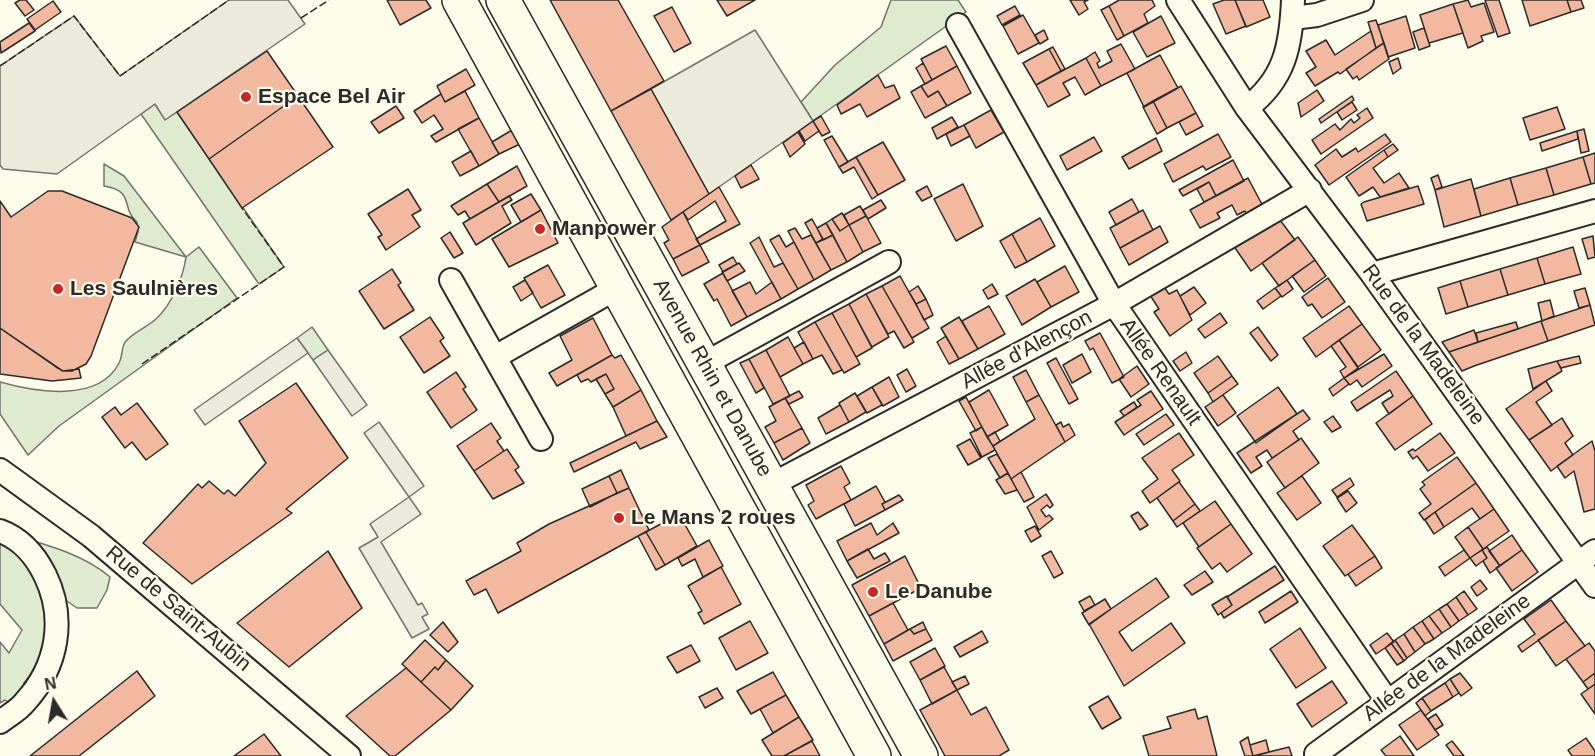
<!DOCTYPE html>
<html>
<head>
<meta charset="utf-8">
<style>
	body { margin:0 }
	#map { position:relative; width:1595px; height:756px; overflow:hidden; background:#fdfbea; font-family:Helvetica,sans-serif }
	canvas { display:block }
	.north { position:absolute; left:24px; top:672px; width:60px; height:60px; -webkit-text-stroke:4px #fdfbea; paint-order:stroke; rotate:349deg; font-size:16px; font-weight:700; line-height:24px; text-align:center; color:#2b2b2b }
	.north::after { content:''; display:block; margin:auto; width:21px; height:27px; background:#2b2b2b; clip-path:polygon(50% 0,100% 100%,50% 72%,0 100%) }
</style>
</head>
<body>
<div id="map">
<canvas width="1595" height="756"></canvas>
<div class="north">N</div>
</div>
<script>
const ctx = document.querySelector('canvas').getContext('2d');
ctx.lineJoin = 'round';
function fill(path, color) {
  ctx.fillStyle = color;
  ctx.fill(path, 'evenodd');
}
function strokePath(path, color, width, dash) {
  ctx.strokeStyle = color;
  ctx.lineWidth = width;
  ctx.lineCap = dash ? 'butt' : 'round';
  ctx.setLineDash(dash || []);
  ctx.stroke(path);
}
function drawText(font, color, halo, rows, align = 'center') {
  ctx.font = font + ' Helvetica,sans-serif';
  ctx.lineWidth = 4.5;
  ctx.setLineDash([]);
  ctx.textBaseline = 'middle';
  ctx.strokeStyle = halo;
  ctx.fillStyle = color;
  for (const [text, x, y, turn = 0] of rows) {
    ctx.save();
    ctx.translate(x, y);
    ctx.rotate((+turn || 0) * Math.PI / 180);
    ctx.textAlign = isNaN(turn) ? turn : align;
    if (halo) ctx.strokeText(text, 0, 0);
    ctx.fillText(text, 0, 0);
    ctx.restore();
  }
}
const green = new Path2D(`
	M891,0h67l8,12 -153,109 -12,-19 34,-37 46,-38z
	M155,104l10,15 12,-7 107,155 -25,17 -118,-170z
	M104,164l20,12 62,81 13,-10 38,51 -178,128 -31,29 -28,-41v-32c35,10 99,21 119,-19 4,-7 2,-17 7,-22 8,-9 21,-14 30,-22 16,-15 27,-41 30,-62l-51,-15 3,-10 -1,-10c-17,-14 -1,-31 -33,-36z
	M312,327l16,23 -15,10 -16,-22z
	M0,531c38,12 79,20 110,46l-3,13 -10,18h-20l-16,-11 -5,45 -32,41 -3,14 -9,8 -7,-5 -5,3v-61l9,11 13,-23 -22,-26z`);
fill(green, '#deebd1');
strokePath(green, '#74746e', 1.5);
const parking = new Path2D(`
	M229,0h59l17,24 -140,96 -10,-16 -98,70 -54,-5 -3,-4v-99l74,-50 46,60z
	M755,30l58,91 -104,73 -58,-105z
	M297,338l11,15 -103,72 -11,-15z
	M328,350l39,55 -15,11 -39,-56z
	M379,422l45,64 -15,11 12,17 -40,28 37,63 4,-2 6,11 -6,3 7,12 -17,9 -53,-90 19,-11 -8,-13 39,-27 -45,-64z`);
fill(parking, '#eceadb');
strokePath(parking, '#74746e', 1.5);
const building = new Path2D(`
	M20,0h6l8,10 -9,6 -10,-13z
	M387,0h39l5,8 -31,17z
	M550,0h68l46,81 -53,30z
	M717,0h38l-28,16z
	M1070,0h18l-4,2 4,7 -9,6z
	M1119,0h33l3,6 -11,8 4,9 -24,13 -15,-30z
	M1224,0h11l11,26 -20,8 -13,-30z
	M1235,0h28l7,17 -24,10z
	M1468,0l3,7 13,-4 10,29 -13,4 2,5 -15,7 -15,-44z
	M1485,0h14l11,33 -12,4z
	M1522,0h45l4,12 -41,14z
	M1567,0h14l3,8 -13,4z
	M53,1l8,11 -26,18 -8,-11z
	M1453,4l10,29 -34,10 -9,-28z
	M1015,6l5,9 -18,10 -5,-9z
	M1109,6l15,30 -7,4 -16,-30z
	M672,7l19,36 -17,9 -20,-36z
	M1023,15l16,28 -21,11 -15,-28z
	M1161,16l14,27 -28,14 -14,-25z
	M1406,16l9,32 -27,9 -10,-32z
	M1376,20l8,23 -8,5 -8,-26z
	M29,23l6,8 -34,22 -1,-11z
	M1424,28l6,18 -11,4 -6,-18z
	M1044,30l4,9 -8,5 -5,-9z
	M1371,31l5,17 -36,26 -2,-2 -23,14 -9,-13 10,-6 -10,-16 20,-11 9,15z
	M1384,43l5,16 -30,21 -2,-4 -4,3 -7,-10z
	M1121,44l14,25 -34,17 -15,-28 9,-6 5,9 -3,2 2,5 13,-7 -5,-10z
	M946,46l11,20 -25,14 -11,-21z
	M1053,47l12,22 -4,2 -12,-22z
	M1049,49l12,22 -25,14 -13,-22z
	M267,51l31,45 -89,63 -32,-47z
	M1160,55l18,33 -34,19 -17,-34z
	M1086,58l15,28 -16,9 -10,-18 -12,6 7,12 -22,12 -12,-22z
	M1398,58l3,10 -8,6 -4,-12z
	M923,63l9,17 -7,4 -9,-16z
	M957,66l14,27 -24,13 -9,-15 -10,6 -7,-11z
	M466,69l9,16 -30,17 -8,-16z
	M878,75l7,13 9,-3 6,13 -33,19 -7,-13 -19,10 -4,-9z
	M921,86l7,11 10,-6 9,15 -22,12 -14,-26z
	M1181,86l15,27 -29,15 -14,-27z
	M651,89l58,105 -38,26 -60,-109z
	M1317,90l7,11 -23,16 -3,-14z
	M465,91l14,27 -43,24 -5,-6 12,-7 -9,-14 -12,8 -8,-12 27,-17 4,8z
	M298,96l35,51 -91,61 -33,-49z
	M1352,96l2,4 -33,23 -2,-4z
	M1153,101l14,27 -10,6 -14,-27z
	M1352,102l5,8 -15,10 -5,-8z
	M396,106l8,12 -25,15 -8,-11z
	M1557,107l8,22 -35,11 -7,-22z
	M1367,108l6,10 -52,36 -9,-14 23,-16 5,6 11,-11 3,4 6,-5 -3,-3z
	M991,110l13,22 -28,16 -12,-23z
	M1196,113l7,13 -17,9 -7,-13z
	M821,116l9,16 -8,4 -9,-15z
	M952,117l6,10 -21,12 -5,-11z
	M479,118l20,36 -20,12 -21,-37z
	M813,121l6,10 -14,10 -6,-10z
	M964,125l6,11 -19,10 -5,-12z
	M1584,129l5,22 -8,2 -4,-22z
	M512,130l8,14 -21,10 -7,-12z
	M1577,131l1,8 -36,12 -2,-8z
	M798,132l7,12 -15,13 -7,-14z
	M1218,134l13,23 -25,13 -3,-4 -30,16 -9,-18z
	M1385,134l6,8 -62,43 -14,-20 21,-16 6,8 14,-9 2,4z
	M832,136l16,26 -9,5 -15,-27z
	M1094,137l8,14 -35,19 -7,-14z
	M1156,138l6,13 -33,18 -7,-12z
	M883,142l22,38 -27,15 -22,-38z
	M1393,144l5,6 -10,7 -4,-7z
	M1384,150l4,7 -15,11 11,15 15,-10 10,15 -29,9 -7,-10 -14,9 -13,-19z
	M471,151l8,15 -19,10 -8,-14z
	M1595,153v30l-4,1 -8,-27z
	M856,157l22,38 -6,4 -18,-32 -11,6 -4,-6z
	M1583,157l8,27 -37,11 -8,-27z
	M1233,160l11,21 -28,15 -7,-14 -26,14 -4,-6z
	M751,165l8,14 -18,9 -6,-12z
	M517,166l10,20 -28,16 -12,-18z
	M1546,168l8,27 -36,10 -8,-27z
	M1438,175l4,12 -7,3 -4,-12z
	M1248,178l17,32 -16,8 -4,-7 -8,4 -5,-10 -15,8 3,5 -20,10 -10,-18z
	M1510,178l8,27 -37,11 -7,-27z
	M1471,179l10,37 -37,11 -9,-37z
	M1209,182l7,14 -12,6 -7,-13z
	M487,184l12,18 -29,17 -5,-8 -7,4 -7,-9z
	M963,184l20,42 -27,15 -22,-42z
	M927,186l5,10 -10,5 -6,-9z
	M1418,186l6,18 -57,17 -6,-17 3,-2z
	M719,187l21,37 -40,21 -4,-6 30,-18 -11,-20 -27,19 -5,-8z
	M408,189l13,21 -9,5 8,12 -34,23 -8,-13 4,-2 -14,-21z
	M48,191h14l70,27 7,9 -48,129 -5,8 -14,7h-9l-7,-4 -56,-39v-127l11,16z
	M531,194l10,16 -20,12 -10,-17z
	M509,196l3,4 -10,6 9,17 -35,22 -13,-22z
	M1132,199l7,13 -23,13 -7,-13z
	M881,200l5,8 -18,11 -5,-9z
	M860,206l6,10 -17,9 -5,-10z
	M541,210l17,33 -49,24 -17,-28z
	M1143,210l10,20 -33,18 -10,-20z
	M683,212l17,33 -27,14 -9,-16 5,-3 -7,-13z
	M842,213l7,12 -9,6 -8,-12z
	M866,216l15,27 -18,9 -14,-27z
	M1040,218l15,28 -28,16 -15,-28z
	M812,219l11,20 -7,4 -11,-20z
	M832,219l8,12 9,-6 14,27 -16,10 -21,-39z
	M1280,220l15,20 -44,31 -18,-26z
	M826,223l7,12 -10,5 -6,-12z
	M1160,226l8,16 -39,23 -9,-17z
	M795,228l7,11 9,-4 20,35 -17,10 -26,-49z
	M450,232l13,21 -9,5 -13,-20z
	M1012,234l15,28 -12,6 -15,-27z
	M779,235l7,12 8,-5 20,38 -16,9 -28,-49z
	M833,235l14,27 -16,8 -15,-27z
	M1593,236l2,21 -7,2 -6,-20z
	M759,237l15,30 9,-4 15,26 -17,10 -31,-56z
	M1298,237l17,23 -36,26 -17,-23z
	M700,245l9,17 -27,14 -9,-17z
	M1573,247l8,27 -36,10 -8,-26z
	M733,257l4,7 -14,8 -4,-7z
	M1537,258l8,26 -37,11 -8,-26z
	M1315,260l11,16 -22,16 -12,-16z
	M739,263l6,8 -18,10 -5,-9z
	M548,265l17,30 -24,13 -17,-30z
	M1065,266l14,26 -28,15 -14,-25z
	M392,269l9,14 -3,2 16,25 -30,19 -25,-38z
	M1500,269l8,26 -40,12 -8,-26z
	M723,273l24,44 -16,9 -14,-27 -3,2 -10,-17z
	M900,276l29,52 -17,10 -30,-52z
	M1328,278l17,24 -23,16 -10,-14 -4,2 -6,-9z
	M1035,279l16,28 -29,18 -16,-29z
	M525,280l8,13 -12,8 -8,-14z
	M1287,280l6,9 -11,8 -7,-9z
	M1460,281l8,26 -22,7 -8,-26z
	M750,282l6,12 16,-12 9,17 -34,18 -15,-26z
	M992,284l6,10 -10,5 -5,-9z
	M1162,284l7,10 8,-4 15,30 -22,16 -16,-24 5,-3 -11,-17z
	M882,286l32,56 -10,6 -10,-17 -6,3 -22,-40z
	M918,286l8,13 -10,5 -7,-12z
	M1194,287l12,16 -16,12 -10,-19z
	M1275,288l6,8 -18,13 -6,-8z
	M1585,288l5,17 -11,3 -5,-17z
	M866,294l23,43 -17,10 -23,-43z
	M926,299l7,16 -9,5 -8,-16z
	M1550,300l4,16 -12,5 -4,-18z
	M849,304l23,44 -16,9 -24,-44z
	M1590,305l5,20 -47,16 -7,-20z
	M989,306l16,28 -27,15 -16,-28z
	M1349,306l13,18 -46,33 -13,-19z
	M832,313l28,51 -16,9 -29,-51z
	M1220,313l7,10 -22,15 -7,-9z
	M430,317l14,21 -4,3 10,15 -26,17 -24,-36z
	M959,317l19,32 -19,10 -18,-31z
	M593,318l19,37 -55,31 -8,-13 23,-13 -12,-24z
	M1541,321l7,20 -74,25 -12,5 -13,-19z
	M815,322l27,48 -9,4 -11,-19 -9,4 -15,-27z
	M1516,322l2,7 -40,13 -2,-9z
	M1362,324l19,26 -23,17 -19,-27z
	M1258,327l20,28 -7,6 -21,-28z
	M0,328l63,43 16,-2 2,9 -29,3 -52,-7z
	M1474,330l4,12 -29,10 -7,-10z
	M1100,333l24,44 -12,6 -19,-35 -3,2 -5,-9z
	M946,336l13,23 -10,5 -12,-22z
	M788,337l15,27 -23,13 -14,-27z
	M1339,340l19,28 -14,10 -4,-7 6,-4 -15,-21z
	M804,342l9,17 -10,5 -9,-16z
	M766,350l24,46 -17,8 -24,-45z
	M1186,352l6,11 -12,8 -7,-10z
	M1082,354l9,18 -19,11 -9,-18z
	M1384,354l8,12 -30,21 -5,-7 -7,5 -6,-7z
	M612,355l3,3 6,-3 20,35 -28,17 -8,-13 9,-5 -8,-15 -15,8 -3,-3 -7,3 -4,-7z
	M1218,356l14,20 -24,17 -14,-20z
	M1579,356l2,7 -20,5 -4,-7z
	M1056,358l22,41 -9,5 -22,-41z
	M749,359l15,29 -8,5 -16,-30z
	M1557,361l5,10 -29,18 -5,-20z
	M1137,366l12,18 -18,13 -12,-18z
	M907,369l9,17 -10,6 -9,-17z
	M1026,370l13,25 -13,7 -13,-25z
	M1396,371l17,25 -24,18 -7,-11 11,-7 -3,-6 -33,21 -6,-9z
	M456,372l10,15 -3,2 14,21 -26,18 -24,-36z
	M606,374l8,15 -9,5 -9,-15z
	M1232,376l6,8 -25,18 -5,-9z
	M889,377l10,20 -16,9 -11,-19z
	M1344,378l5,6 -16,12 -4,-7z
	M1546,381l6,10 -16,11 16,23 -23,15 -23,-31z
	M296,383l52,75 -62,51 6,4 -100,71 -49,-41 55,-59 4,4 7,-7 15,13 4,-4 7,6 31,-33 -27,-42z
	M872,387l10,18 -15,8 -10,-17z
	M1278,387l19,27 -41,29 -19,-27z
	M641,390l16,31 -31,15 -13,-29z
	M989,390l19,35 -21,12 -18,-35z
	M799,391l4,6 -14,7 -4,-6z
	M1151,391l12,18 -39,26 -9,-13 26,-17 -4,-5z
	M855,393l11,19 -17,10 -10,-19z
	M1039,395l26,47 -54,37 -18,-33 42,-27 -9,-17z
	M1223,395l13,18 -18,13 -13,-19z
	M1413,396l19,28 -37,26 -19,-27z
	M966,397l16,30 -6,4 -17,-30z
	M785,398l17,30 -28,15 -9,-16 11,-6 -7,-14z
	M1134,402l3,5 -13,9 -4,-5z
	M137,403l31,41 -22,16 -14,-18 -7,6 -23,-31 13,-10 6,8z
	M840,405l9,17 -23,12 -8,-16z
	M1303,410l7,9 -17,12 6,9 -27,18 -5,-8 -11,7 6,9 -11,7 -14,-20z
	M1166,414l8,11 -30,20 -8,-11z
	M1333,416l8,11 -9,5 -8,-10z
	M1562,418l11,18 -8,7 8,12 -22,16 -22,-31z
	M657,421l10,16 -27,12 -4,-7 -62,30 -4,-9z
	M1061,422l2,5 6,-3 6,11 -10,7 -9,-17z
	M491,423l10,15 -4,3 7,10 -30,20 -17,-25z
	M982,427l13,23 -13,7 -12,-24z
	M802,428l8,15 -27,17 -9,-17z
	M995,432l5,9 -7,5 -6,-9z
	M1179,433l15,22 -22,15 8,11 -30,22 -8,-12 16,-12 -16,-21z
	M1440,433l15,20 -27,18 -11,-15 -4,3 -5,-7 5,-3 2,2z
	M1301,438l18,25 -34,25 -18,-26z
	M970,439l11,19 -13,7 -11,-19z
	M1592,441l3,10v58l-11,3 -10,-41 -9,7 -8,-12z
	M507,449l12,18 -4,3 9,13 -31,16 -19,-28z
	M997,454l11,19 -8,5 -12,-20z
	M1457,457l19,26 -52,37 -5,-7 12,-9 -11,-15 5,-4 -3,-3z
	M841,466l9,17 -6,4 7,13 -35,19 -8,-14 6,-4 -8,-16z
	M621,470l8,18 -12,5 -8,-17z
	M1021,472l13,25 -10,5 -13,-23z
	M1008,473l9,17 -12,4 -9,-14z
	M609,476l8,17 -27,14 -8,-18z
	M1302,476l19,27 -24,17 -20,-27z
	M1350,478l4,7 -17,12 -5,-7z
	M1179,482l16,22 -22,17 -16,-23z
	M1476,483l18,26 -14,10 -8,-11 -28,19 -9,-15z
	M876,486l9,16 -3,2 3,6 -30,16 -11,-22z
	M629,488l20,42 -151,83 -12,-24 -12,6 -8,-14 55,-30 -4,-8 32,-19z
	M1348,491l9,12 -11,9 -9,-14z
	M1046,494l7,11 -3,3 -3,-3 -6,5 5,7 3,-2 4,4 -14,11 -12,-23z
	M899,495l4,5 -18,10 -3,-6z
	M1215,501l16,23 -32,23 -16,-24z
	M1195,504l5,7 -23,16 -4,-6z
	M1494,509l15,22 -26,18 -15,-22z
	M1138,512l10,13 -8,5 -9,-14z
	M1435,512l9,15 -10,7 -9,-14z
	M679,514l18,32 -32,19 -19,-33z
	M871,523l6,12 16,-12 6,10 -52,28 -10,-20z
	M1231,524l21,30 -25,18 -7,-9 -8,6 -15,-21z
	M1352,525l23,31 -30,20 -22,-30z
	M1035,526l6,10 -10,6 -6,-11z
	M1468,527l15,22 -13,9 -15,-21z
	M646,532l19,33 -9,5 -18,-34z
	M1512,535l10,15 -22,16 -11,-15z
	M709,540l14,26 -20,11 -8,-18 -13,7 -4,-8z
	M1487,547l13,19 -10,7 -7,-12 4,-3 -5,-8z
	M868,549l6,10 11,-6 5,8 -33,17 -10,-17z
	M1464,550l6,8 -25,18 -6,-9z
	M1482,550l5,8 -11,8 -6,-8z
	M1522,550l16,22 -26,19 -16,-23z
	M328,551l34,57 -73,59 -52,-44z
	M1051,551l12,22 -9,5 -12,-22z
	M905,556l16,32 -52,28 -17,-31z
	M1375,556l7,12 -26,18 -8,-12z
	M1275,566l9,14 -60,38 -3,-5 11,-8 -5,-8z
	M721,567l20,37 -37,20 -6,-11 4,-2 -14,-25z
	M1205,571l8,11 -21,13 -8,-10z
	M1156,578l13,19 -50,35 13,19 39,-28 14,20 -61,43 -35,-62z
	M1480,580l7,9 -10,7 -6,-9z
	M1291,591l7,11 -33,21 -6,-11z
	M1464,591l13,18 -9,6 -12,-18z
	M1090,596l5,9 -11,6 -5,-9z
	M1227,596l5,9 -14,10 -6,-10z
	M1456,597l12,18 -9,6 -12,-17z
	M1105,599l6,10 -22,16 -7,-12z
	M1551,600l15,21 -44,31 -4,-6 17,-12 -11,-15z
	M893,603l15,27 -24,14 -15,-28z
	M1447,604l12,17 -8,6 -12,-18z
	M1439,609l12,18 -9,6 -13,-17z
	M1429,616l13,17 -8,6 -12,-18z
	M750,621l18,32 -32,17 -17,-32z
	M1422,621l12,18 -9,5 -12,-17z
	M1566,621l19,25 -29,20 -18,-26z
	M443,622l15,20 -10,10 -18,-17z
	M923,622l3,7 -12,5 -4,-5z
	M1413,627l12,17 -10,8 -11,-18z
	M1300,628l26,40 -30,20 -26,-39z
	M910,629l4,5 12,-5 6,11 -39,21 -9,-17z
	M982,631l6,11 -28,15 -6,-10z
	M1387,633l7,9 -18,12 -6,-9z
	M1404,634l11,18 -8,6 -12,-18z
	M425,640l21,20 -8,10 -3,-3 -14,15 -19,-18z
	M1395,640l12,18 -3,3 -13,-18z
	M1391,643l13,18 -7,4 -12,-17z
	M1589,643l6,8v22l-12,9 -17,-23z
	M691,645l9,16 -23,12 -10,-16z
	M935,648l10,18 -25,14 -10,-18z
	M446,660l27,26 -22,24 -30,-28 14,-15 3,3z
	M944,667l13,23 -25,14 -12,-24z
	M406,668l45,42 -56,46h-5l-44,-40z
	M137,671l18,25 -76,60h-49z
	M773,672l13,23 -35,19 -14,-23z
	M1460,673l12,15 -11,8 -11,-17z
	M1595,673v11l-7,5 -5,-7z
	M965,676l4,8 -12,6 -5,-8z
	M1450,679l9,14 -6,4 -8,-14z
	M1332,681l15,22 -35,24 -15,-23z
	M1445,683l8,14 -22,14 -9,-13z
	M1595,684v30l-14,-20z
	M717,688l6,10 -18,10 -6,-11z
	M957,690l14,25 15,-8 23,43 -10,6h-54l-25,-46z
	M786,695l13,22 -26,16 -13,-24z
	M1108,696l13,22 -19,11 -13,-22z
	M1422,698l9,13 -6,5 -9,-13z
	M1195,709l3,10 9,-3 10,40h-68l-6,-20 28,-8 -4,-11z
	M1421,710l18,25 -22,15 -18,-25z
	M1436,714l7,11 -8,5 -7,-11z
	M799,717l14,23 -29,16h-12l-10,-16z
	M264,734l17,22h-47z
	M1400,736l14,20h-28l-5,-6z
	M1248,737l2,8 3,11h-8l-5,-14z
	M1586,738l9,13v5h-23l-4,-6z
	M1266,740l3,12 -16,4 -3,-11z
	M812,741l8,15h-36z
	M1452,741l12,15h-10l-8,-11z
	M1289,747l3,9h-37l14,-4z`);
fill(building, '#f2b8a0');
strokePath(building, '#2b2b2b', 1.5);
const minor = new Path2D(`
	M1178,0l69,108 125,166 223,312
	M1293,18l24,-3 45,-15
	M958,25l156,279 274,398
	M1247,108c38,-29 44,-62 46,-108
	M1372,274l223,-63
	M451,280l90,159
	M495,357l122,-69
	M704,364l185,-102
	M0,470l91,66 258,220
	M771,485l343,-181 196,-114
	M0,531c22,8 35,24 45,44 21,43 13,91 -20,127 -6,8 -17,14 -25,20
	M1316,754l279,-203`);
const primary = new Path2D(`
	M459,0l415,756
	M503,0l418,756`);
strokePath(minor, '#2b2b2b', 26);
strokePath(primary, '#2b2b2b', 36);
strokePath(minor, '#fdfbea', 22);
strokePath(primary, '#fdfbea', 33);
strokePath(new Path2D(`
	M301,18l28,-18
	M0,66l74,-50 46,60 109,-76
	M142,364l142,-97 -42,-59`), '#2b2b2b', 1.5, [8, 3]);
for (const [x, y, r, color] of [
	[246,97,6,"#c62828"],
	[540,229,6,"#c62828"],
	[58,289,6,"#c62828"],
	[619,518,6,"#c62828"],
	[873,592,6,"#c62828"]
]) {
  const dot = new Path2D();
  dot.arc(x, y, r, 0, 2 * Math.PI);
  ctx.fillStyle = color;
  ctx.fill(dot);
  strokePath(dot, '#fdfbea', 2);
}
drawText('bold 21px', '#2b2b2b', '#fdfbea', [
	["Espace Bel Air",258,97],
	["Manpower",552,229],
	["Les Saulnières",70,289],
	["Le Mans 2 roues",631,518],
	["Le Danube",885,592]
], 'left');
drawText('21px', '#2b2b2b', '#fdfbea', [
	["Rue de la Madeleine",1423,345,54],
	["Allée d'Alençon",1027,350,-28],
	["Allée Renault",1160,372,55],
	["Avenue Rhin et Danube",712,378,61],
	["Rue de Saint-Aubin",178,609,40],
	["Allée de la Madeleine",1447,658,-36]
]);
</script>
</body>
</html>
